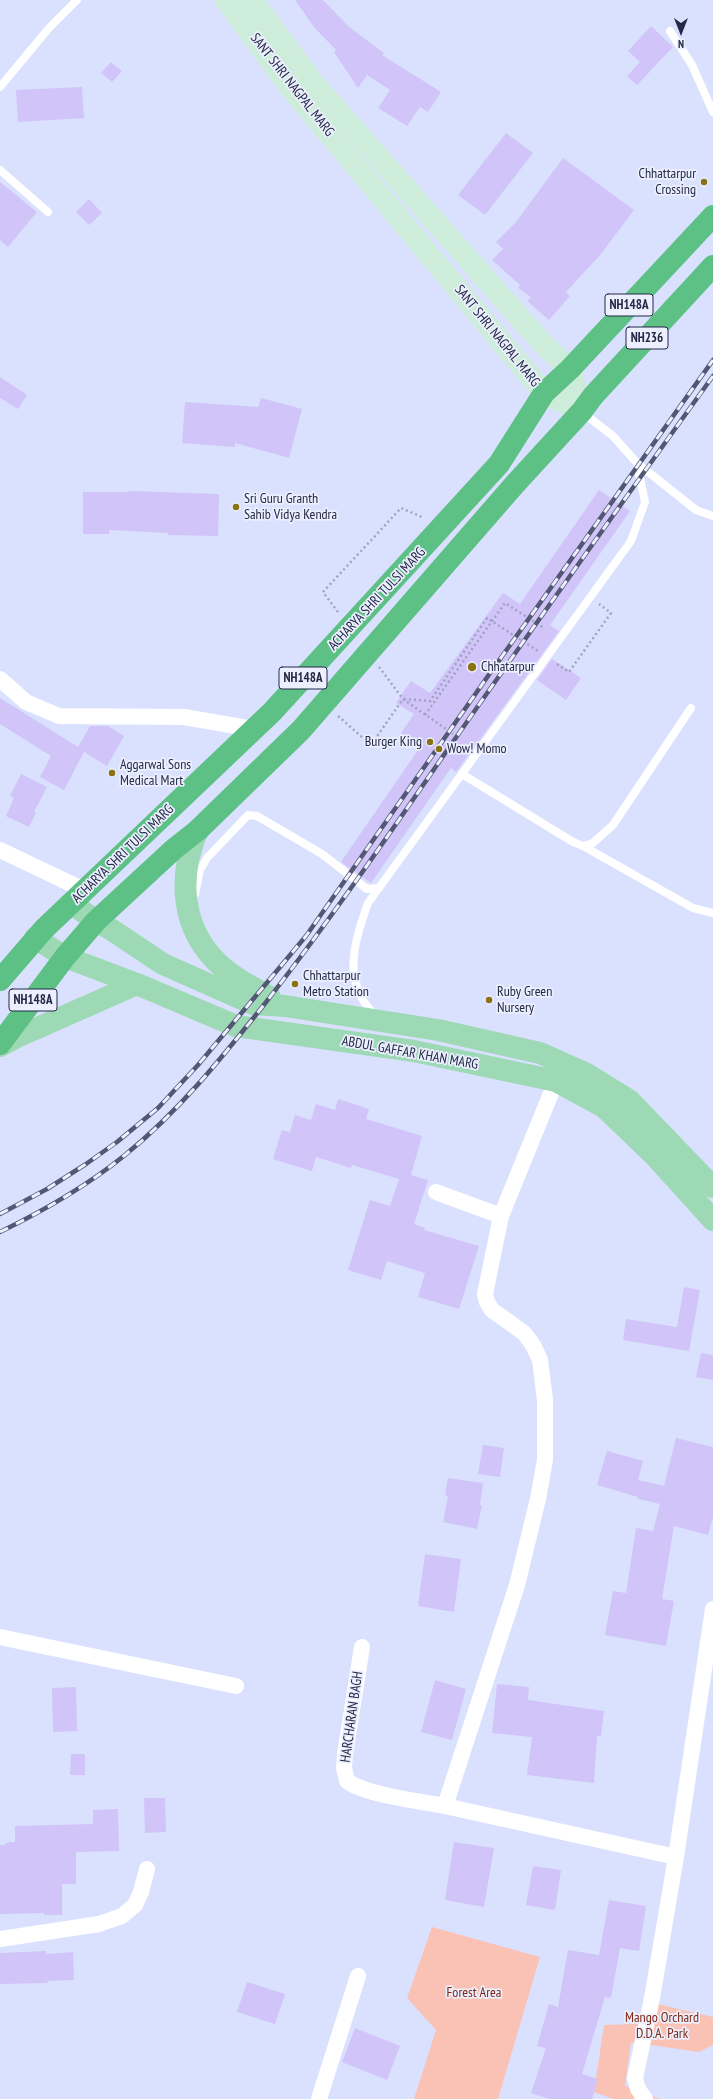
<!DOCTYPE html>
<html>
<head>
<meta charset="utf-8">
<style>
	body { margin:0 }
	#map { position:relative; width:713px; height:2099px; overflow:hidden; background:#dae1ff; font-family:"PT Sans Narrow",sans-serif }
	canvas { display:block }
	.north { position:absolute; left:661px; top:12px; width:40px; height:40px; -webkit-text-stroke:3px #ebeffe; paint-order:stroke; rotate:180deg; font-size:11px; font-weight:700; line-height:16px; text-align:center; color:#242946 }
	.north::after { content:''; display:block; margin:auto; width:14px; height:18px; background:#242946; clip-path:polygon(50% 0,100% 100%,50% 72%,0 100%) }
</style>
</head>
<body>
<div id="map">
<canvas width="713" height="2099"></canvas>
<div class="north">N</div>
</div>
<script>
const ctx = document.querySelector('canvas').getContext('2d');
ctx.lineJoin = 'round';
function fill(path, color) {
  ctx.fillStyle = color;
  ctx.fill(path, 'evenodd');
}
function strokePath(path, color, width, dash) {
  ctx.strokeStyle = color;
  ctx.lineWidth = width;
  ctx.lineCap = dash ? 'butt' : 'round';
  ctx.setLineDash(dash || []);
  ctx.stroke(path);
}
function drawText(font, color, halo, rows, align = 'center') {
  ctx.font = font + ' "PT Sans Narrow",sans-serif';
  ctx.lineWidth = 3.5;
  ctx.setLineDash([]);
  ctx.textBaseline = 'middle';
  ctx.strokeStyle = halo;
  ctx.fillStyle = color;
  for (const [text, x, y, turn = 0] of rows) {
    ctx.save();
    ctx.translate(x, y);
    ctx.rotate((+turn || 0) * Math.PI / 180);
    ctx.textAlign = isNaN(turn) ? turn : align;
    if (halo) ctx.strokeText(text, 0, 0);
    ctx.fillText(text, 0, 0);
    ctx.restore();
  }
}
fill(new Path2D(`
	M432,1927l108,30 -42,142h-84l22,-69 -29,-32z
	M657,2004l56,13v28l-14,7 -68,-10 -6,44 35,13h-47l-19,-7 10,-67 29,-1z`), '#fac2b4');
fill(new Path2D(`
	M295,0h28l26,27 35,26 -2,2 59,37 -13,20 -8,-5 -13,19 -29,-18 12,-18 -23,-15 -9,13 -24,-36 2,-2 -22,-23z
	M651,26l22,21 -36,38 -10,-9 13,-14 -12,-11z
	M111,62l11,9 -10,11 -11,-9z
	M82,87l2,31 -66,4 -2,-32z
	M506,133l27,20 -48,62 -27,-20z
	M563,158l71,52 -33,44 -35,38 4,4 -21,24 -22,-19 4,-4 -13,-9 2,-3 -28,-25 11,-11 -7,-7 20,-20z
	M0,182l37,30 -29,35 -8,-7z
	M89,199l13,14 -13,12 -13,-13z
	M0,377l27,18 -9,14 -18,-11z
	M261,398l41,11 -13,49 -54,-15v4l-53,-4 3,-41 73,5z
	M599,490l31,21 -80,114 9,6 -5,7 -98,134 -5,-4 -80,115 -30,-21 79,-115 -19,-14 13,-19 -18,-11 15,-22 19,12 73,-100 17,11z
	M129,491l90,3 -1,42 -50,-1v-2l-59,-3v4h-26v-42h46z
	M552,659l29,19 -15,22 -29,-20z
	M0,698l78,49 12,-21h18l16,10 -17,30 -23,-14 -20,38 -24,-13 11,-21 -51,-32z
	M21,774l26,13 -13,25 2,1 -7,14 -23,-11 8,-18 -4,-2z
	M338,1099l31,10 -3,10 56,17 -11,39 17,5 -14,44 11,4 -1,2 55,16 -20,63 -41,-12 7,-24 -38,-12 -6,19 -33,-10 22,-70 20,6 9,-27 -47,-14 -1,3 -35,-11 -4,14 -39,-12 9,-29 8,2 5,-17 16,5 5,-16 19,6z
	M684,1287l16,3 -11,61 -66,-11 3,-21 51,8z
	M701,1353l12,2v25l-17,-3z
	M676,1438l37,9v70l-5,18 -34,-9 -12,73 12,2 -8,45 -61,-11 8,-44 13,2 10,-65 17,3 7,-27 -22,-5v-2l-41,-12 10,-34 36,10 -5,19 26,6z
	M483,1445l21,3 -4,29 -22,-3z
	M448,1478l35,5 -3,22h2l-5,24 -34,-7 5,-26 -3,-1z
	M425,1554l36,5 -7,53 -36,-6z
	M435,1680l31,9 -14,51 -31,-8z
	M497,1684l32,3 -1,13 76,11 -3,25h-4l-3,47 -67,-8 5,-38 -40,-4z
	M76,1687l1,44 -24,1 -1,-44z
	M71,1754h14v21h-15z
	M144,1798h21l1,34 -21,1z
	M118,1809l1,42 -43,1v32h-14v31h-18v-2l-44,1v-69h5v-2l10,-1v-16l78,-2v-14z
	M454,1842l40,6 -10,59 -39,-7z
	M533,1866l28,4 -6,40 -29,-5z
	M609,1900l37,6 -7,45 -19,-3 -9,50 -6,-1 -23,77 16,5 -6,20h-43l-18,-6 15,-45 -9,-2 12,-42 9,3 10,-57 31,5z
	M46,1951v3l27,-2 1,28 -27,1 1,2 -48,1v-31z
	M247,1982l38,12 -10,30 -38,-12z
	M355,2028l45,18 -13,34 -45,-18z`), '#d0c4f8');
strokePath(new Path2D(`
	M338,612l-15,-20 78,-84 23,10
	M557,664l12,8 42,-59 -12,-9
	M379,667l24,32 50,35
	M404,699l26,2 57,-83 51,33
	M425,715l80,-112 39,25
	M338,716l33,29 32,-46`), '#9ea4c2', 2.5, [2, 3]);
strokePath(new Path2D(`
	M670,31l22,34 21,47
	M0,87l49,-59 28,-28
	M0,170l48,42
	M637,463l59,47 17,6
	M462,774l111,68 10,4 10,-3 20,-18 78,-117
	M583,846l110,62 20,5
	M195,894l5,-24 7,-12 41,-43 9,1 65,38 45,35 12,-1
	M375,1015c-34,-33 -21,-72 -7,-112l263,-362 14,-39 -8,-39 -24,-27 -31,-24`), '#fff', 8);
strokePath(new Path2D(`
	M0,679l26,23 33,14 125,1 69,12
	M0,850l84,40
	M556,1081l-55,135 -16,78 2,8 5,8 32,23 9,12 7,15 5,40v60l-7,39 -21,86 -72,221 231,51
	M436,1192l65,24
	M0,1637l236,49
	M362,1647l-17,107 -1,14 3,13c19,14 73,20 98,25
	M0,1939l99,-15 23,-8 13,-11 6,-13 6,-23
	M319,2099l39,-123
	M645,2099l-7,-10 -3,-11 17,-80 24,-141 37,-248`), '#fff', 16);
strokePath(new Path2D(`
	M226,0l64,87 254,306 38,18
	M252,0l63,85 227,258 28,26 12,42`), '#ceecda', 22);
strokePath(new Path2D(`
	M198,830c-21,47 -17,100 23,136 15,13 32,22 49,31
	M71,903l25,18 16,9 51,34 90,40 32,2 153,24 102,23 47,21 42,26 84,87
	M35,938l30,19 72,27 99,42 178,25 142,30 48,26 51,49 58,64
	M0,1046l17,-9 120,-53`), '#9ed9b6', 22);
strokePath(new Path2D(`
	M0,980l44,-51 228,-217 227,-248 45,-71 26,-24 143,-153
	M0,1044l65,-87 31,-36 78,-72 24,-19 103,-100 214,-246 67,-73 11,-15 120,-130`), '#5dc085', 22);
const rail = new Path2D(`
	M0,1214l47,-25 39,-25 31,-22 41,-34 40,-43 108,-129 182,-260 225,-316
	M0,1232c43,-21 87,-46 125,-77 53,-43 95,-95 138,-149 65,-83 125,-170 185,-257 87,-125 176,-249 265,-373`);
strokePath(rail, '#525774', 4.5);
strokePath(rail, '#ebeffe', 3, [9]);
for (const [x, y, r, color] of [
	[704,182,4,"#887214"],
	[236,507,4,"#887214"],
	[472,667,5,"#887214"],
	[430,742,4,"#887214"],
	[439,749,4,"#887214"],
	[112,773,4,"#887214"],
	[295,984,4,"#887214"],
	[489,1000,4,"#887214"]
]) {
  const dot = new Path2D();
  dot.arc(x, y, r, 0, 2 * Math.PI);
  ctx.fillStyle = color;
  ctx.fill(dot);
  strokePath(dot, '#ebeffe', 1.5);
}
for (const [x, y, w] of [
	[629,305,48],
	[647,338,42],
	[303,678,48],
	[33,1000,48]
]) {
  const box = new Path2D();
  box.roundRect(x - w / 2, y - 11, w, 22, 3);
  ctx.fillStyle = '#ebeffe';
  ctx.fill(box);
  strokePath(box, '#242946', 1);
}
drawText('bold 13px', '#242946', null, [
	["NH148A",629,305],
	["NH236",647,338],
	["NH148A",303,678],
	["NH148A",33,1000]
]);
drawText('14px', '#242946', '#ebeffe', [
	["SANT SHRI NAGPAL MARG",292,85,52],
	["SANT SHRI NAGPAL MARG",497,336,51],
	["ACHARYA SHRI TULSI MARG",377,599,-47],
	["ACHARYA SHRI TULSI MARG",123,854,-44],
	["ABDUL GAFFAR KHAN MARG",410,1053,10],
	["HARCHARAN BAGH",352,1717,-82]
]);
drawText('14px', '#242946', '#ebeffe', [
	["Chhattarpur",696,174,"right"],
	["Crossing",696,190,"right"],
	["Sri Guru Granth",244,499],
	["Sahib Vidya Kendra",244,515],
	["Chhatarpur",481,667],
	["Burger King",422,742,"right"],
	["Wow! Momo",447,749],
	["Aggarwal Sons",120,765],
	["Medical Mart",120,781],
	["Chhattarpur",303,976],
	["Metro Station",303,992],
	["Ruby Green",497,992],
	["Nursery",497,1008]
], 'left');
drawText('14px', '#7e2913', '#ebeffe', [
	["Forest Area",474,1993],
	["Mango Orchard",662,2018],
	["D.D.A. Park",662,2034]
]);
</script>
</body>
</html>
